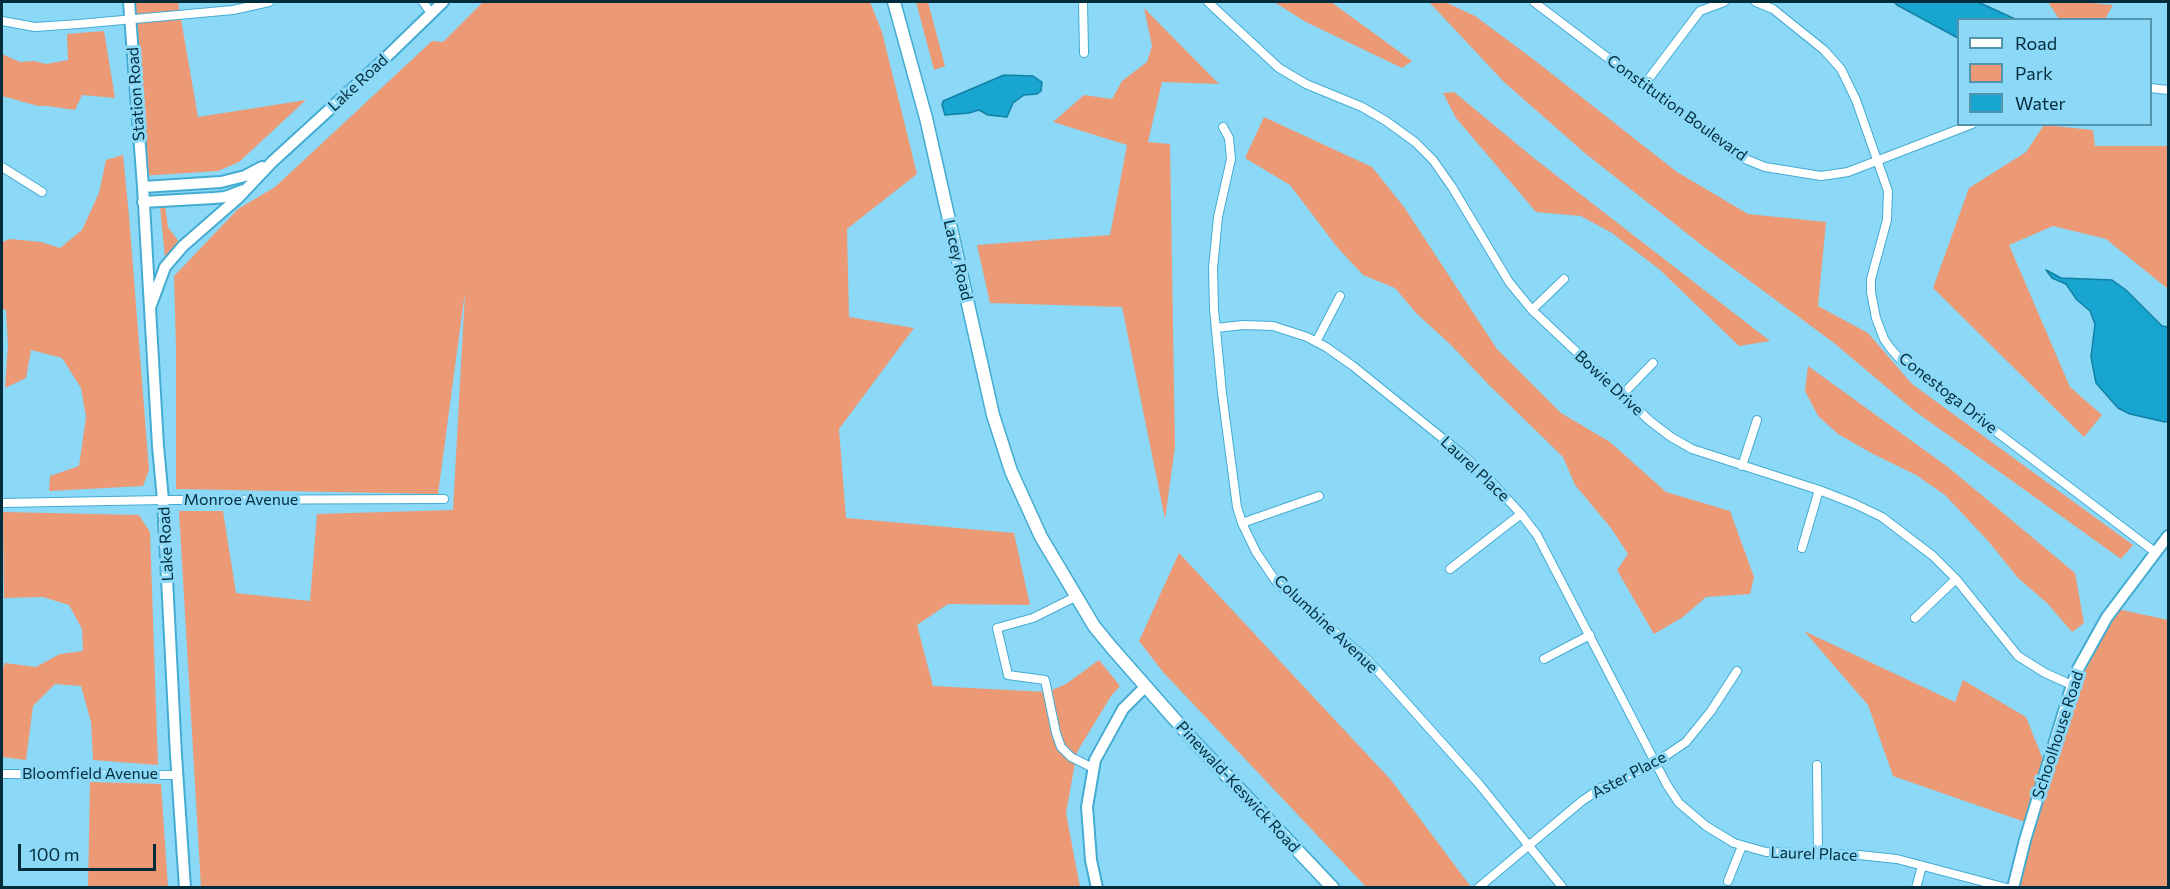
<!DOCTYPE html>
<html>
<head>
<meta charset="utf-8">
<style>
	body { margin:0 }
	#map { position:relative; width:2170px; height:889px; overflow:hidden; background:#8cd8f7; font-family:Commissioner,sans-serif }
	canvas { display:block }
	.frame { position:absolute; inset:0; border:3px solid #002c3b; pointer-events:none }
	.legend { position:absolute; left:1957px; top:18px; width:195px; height:108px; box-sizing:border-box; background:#8cd8f7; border:2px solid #5493ac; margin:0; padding:8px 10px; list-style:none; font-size:18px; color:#002c3b }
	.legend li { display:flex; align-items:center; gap:12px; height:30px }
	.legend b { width:30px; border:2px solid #5493ac }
	.scale { position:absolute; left:18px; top:844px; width:138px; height:27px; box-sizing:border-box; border:3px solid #002c3b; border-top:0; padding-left:8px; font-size:18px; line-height:21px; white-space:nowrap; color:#002c3b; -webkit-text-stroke:4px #8cd8f7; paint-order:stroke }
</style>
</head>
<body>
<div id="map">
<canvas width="2170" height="889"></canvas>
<div class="frame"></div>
<ul class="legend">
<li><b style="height:8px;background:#fff"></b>Road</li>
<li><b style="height:16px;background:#eb9a75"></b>Park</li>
<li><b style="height:16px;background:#18a6d1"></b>Water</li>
</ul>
<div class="scale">100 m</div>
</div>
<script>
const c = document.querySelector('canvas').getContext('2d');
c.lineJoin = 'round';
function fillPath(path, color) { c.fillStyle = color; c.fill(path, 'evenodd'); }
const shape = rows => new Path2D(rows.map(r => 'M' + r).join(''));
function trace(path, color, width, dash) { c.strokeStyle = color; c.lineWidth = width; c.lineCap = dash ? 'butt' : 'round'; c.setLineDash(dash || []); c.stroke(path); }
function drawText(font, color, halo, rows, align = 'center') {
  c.font = font + ' Commissioner,sans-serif'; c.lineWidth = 6; c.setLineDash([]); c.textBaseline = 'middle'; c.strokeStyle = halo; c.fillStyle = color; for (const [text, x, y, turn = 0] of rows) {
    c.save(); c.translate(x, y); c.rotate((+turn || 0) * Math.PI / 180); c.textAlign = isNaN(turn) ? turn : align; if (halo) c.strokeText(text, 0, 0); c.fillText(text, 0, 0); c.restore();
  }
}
const green = shape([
	[128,2,178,2,198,117,306,100,239,162,218,171,141,176],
	[483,2,870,2,882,32,917,174,847,229,849,317,914,328,839,429,846,518,1014,533,1030,605,948,604,917,625,933,686,1047,692,1066,684,1099,660,1120,686,1111,696,1077,752,1066,813,1080,887,201,887,179,511,223,511,236,593,310,601,317,514,453,510,465,292,438,494,176,489,176,348,174,276,238,209,275,187,432,41,443,42],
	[916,2,928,2,945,66,934,70],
	[1274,2,1331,2,1412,61,1402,68,1306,22],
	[1429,2,1445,2,1475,16,1533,59,1677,172,1748,214,1826,222,1818,306,1868,333,1912,384,2133,545,2121,559,1916,412,1834,343,1708,250,1586,154,1504,82],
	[2048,2,2081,2,2113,5,2105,19,2059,19],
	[1144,8,1219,84,1162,82,1148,142,1170,144,1175,447,1165,519,1122,307,990,303,977,245,1110,235,1127,145,1053,122,1084,95,1112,99,1122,81,1147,62,1152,46],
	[104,31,115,98,82,95,75,110,48,106,38,106,2,96,2,54,20,62,34,61,46,64,68,60,67,34],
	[1454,92,1535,159,1770,341,1739,346,1659,269,1612,233,1581,216,1536,212,1456,118,1443,93],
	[1264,117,1372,167,1404,207,1497,349,1561,413,1610,442,1666,492,1730,511,1754,577,1750,594,1706,597,1683,617,1654,634,1617,570,1628,554,1611,528,1575,485,1563,457,1490,386,1450,344,1416,313,1395,288,1363,275,1337,247,1290,185,1245,158],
	[2044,125,2093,130,2095,146,2168,146,2168,289,2106,239,2053,226,2009,245,2070,387,2102,415,2084,437,1933,288,1969,188,2026,152],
	[123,155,129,216,149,470,143,486,49,491,50,476,79,466,86,417,81,388,62,358,31,350,26,378,5,388,8,345,6,310,2,308,2,242,10,239,41,242,60,248,82,230,99,193,106,160],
	[160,206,165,206,168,227,179,242,165,257],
	[1808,366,1948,467,2075,573,2084,623,2072,632,2047,603,2018,578,1989,542,1945,495,1916,475,1873,454,1838,434,1818,416,1805,391],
	[3,512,139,515,150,532,158,765,93,760,91,722,81,686,55,684,33,706,26,760,2,757,2,670,5,663,36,667,60,654,83,651,82,629,69,605,43,597,4,598],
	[1179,553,1391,780,1471,887,1366,887,1163,672,1139,641],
	[2113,608,2168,620,2168,887,2014,887,2028,823,1893,776,1868,705,1804,631,1955,702,1963,680,2026,717,2044,762],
	[90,782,161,784,168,887,88,887]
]);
const water = shape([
	[1894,2,1978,2,2015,19,1958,20,1958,38,1897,5,1894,2],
	[1004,75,1033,76,1042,82,1041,91,1037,94,1024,95,1013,103,1007,117,988,115,979,110,969,113,945,115,942,105,943,101,1004,75],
	[2046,270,2061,278,2112,280,2126,290,2162,326,2168,327,2168,421,2165,422,2130,414,2118,408,2096,383,2091,357,2095,324,2090,311,2077,300,2066,284,2052,278,2046,270]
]);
const minor = shape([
	[423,2,431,13],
	[1083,2,1084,53],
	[1208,2,1279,68,1306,84,1362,107,1386,121,1415,142,1433,160,1452,187,1509,282,1532,310,1650,421,1671,437,1692,449,1819,490,1855,504,1882,517,1933,556,1956,579,2018,656,2045,673,2072,685],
	[1534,2,1719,142,1738,156,1765,167,1821,176,1848,172,1972,124],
	[1756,2,1773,9,1824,50,1841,69,1856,100,1888,191,1887,220,1871,279,1871,292,1876,318,1884,339,1891,349,1899,358,2155,552],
	[2,21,35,27,79,24,233,10,269,2],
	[1644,85,1700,11,1724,2],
	[2150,88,2168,90],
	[1223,127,1229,138,1231,159,1218,217,1213,268,1214,309,1222,393,1237,507,1242,523,1256,552,1277,583,1368,660,1479,784,1563,888],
	[2,167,42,192],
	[1532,310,1564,279],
	[1216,328,1243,325,1273,326,1307,337,1326,347,1353,366,1462,454,1488,478,1521,514,1537,535,1667,785,1679,803,1706,826,1734,843,1766,852,1859,855,1897,859,2007,888],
	[1316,342,1340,296],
	[1622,395,1653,363],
	[1742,466,1757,420],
	[2,503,163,500,444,499],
	[1242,523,1319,496],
	[1802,548,1819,490],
	[1450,569,1521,514],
	[1075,597,1033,618,997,628,1008,675,1045,680,1056,733,1061,747,1071,757,1093,768],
	[1915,618,1956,579],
	[1544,659,1590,635],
	[1817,765,1818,855],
	[2,774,178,775],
	[1728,881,1742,846],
	[1478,888,1582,801,1601,788,1655,763,1686,742,1711,711,1737,671],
	[1916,888,1922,866]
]);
const tertiary = shape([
	[129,2,143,187,158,446,163,500,176,755,185,888],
	[143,187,221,182,245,176,262,167],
	[143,202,214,198,225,197,244,190],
	[151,305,165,267,183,246,238,198,272,162,376,67,443,2],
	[2013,888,2025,840,2072,685,2078,669,2107,617,2168,536]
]);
const secondary = shape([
	[1097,888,1091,860,1087,807,1095,760,1123,709,1145,687]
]);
const primary = shape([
	[894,2,926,118,993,415,1011,471,1041,537,1094,626,1112,648,1191,738,1333,888]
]);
const streetNames = [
	["Lake Road",358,83,-43],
	["Station Road",136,94,-94],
	["Constitution Boulevard",1677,108,36],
	["Lacey Road",958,260,77],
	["Bowie Drive",1609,383,43],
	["Conestoga Drive",1948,393,38],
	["Laurel Place",1475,469,43],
	["Monroe Avenue",241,500],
	["Lake Road",166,544,-93],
	["Columbine Avenue",1326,624,43],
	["Schoolhouse Road",2058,735,-72],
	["Bloomfield Avenue",90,774],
	["Aster Place",1629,775,-28],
	["Pinewald-Keswick Road",1238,787,47],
	["Laurel Place",1814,854,2]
];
fillPath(green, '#eb9a75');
fillPath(water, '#18a6d1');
trace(water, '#1181a4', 1.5);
trace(minor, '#44acd1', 10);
trace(tertiary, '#44acd1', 14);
trace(secondary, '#44acd1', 14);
trace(primary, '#44acd1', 15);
trace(minor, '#fff', 8);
trace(tertiary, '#fff', 10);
trace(secondary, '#fff', 10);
trace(primary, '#fff', 12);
drawText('16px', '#002c3b', '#8cd8f7', streetNames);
</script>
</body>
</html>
